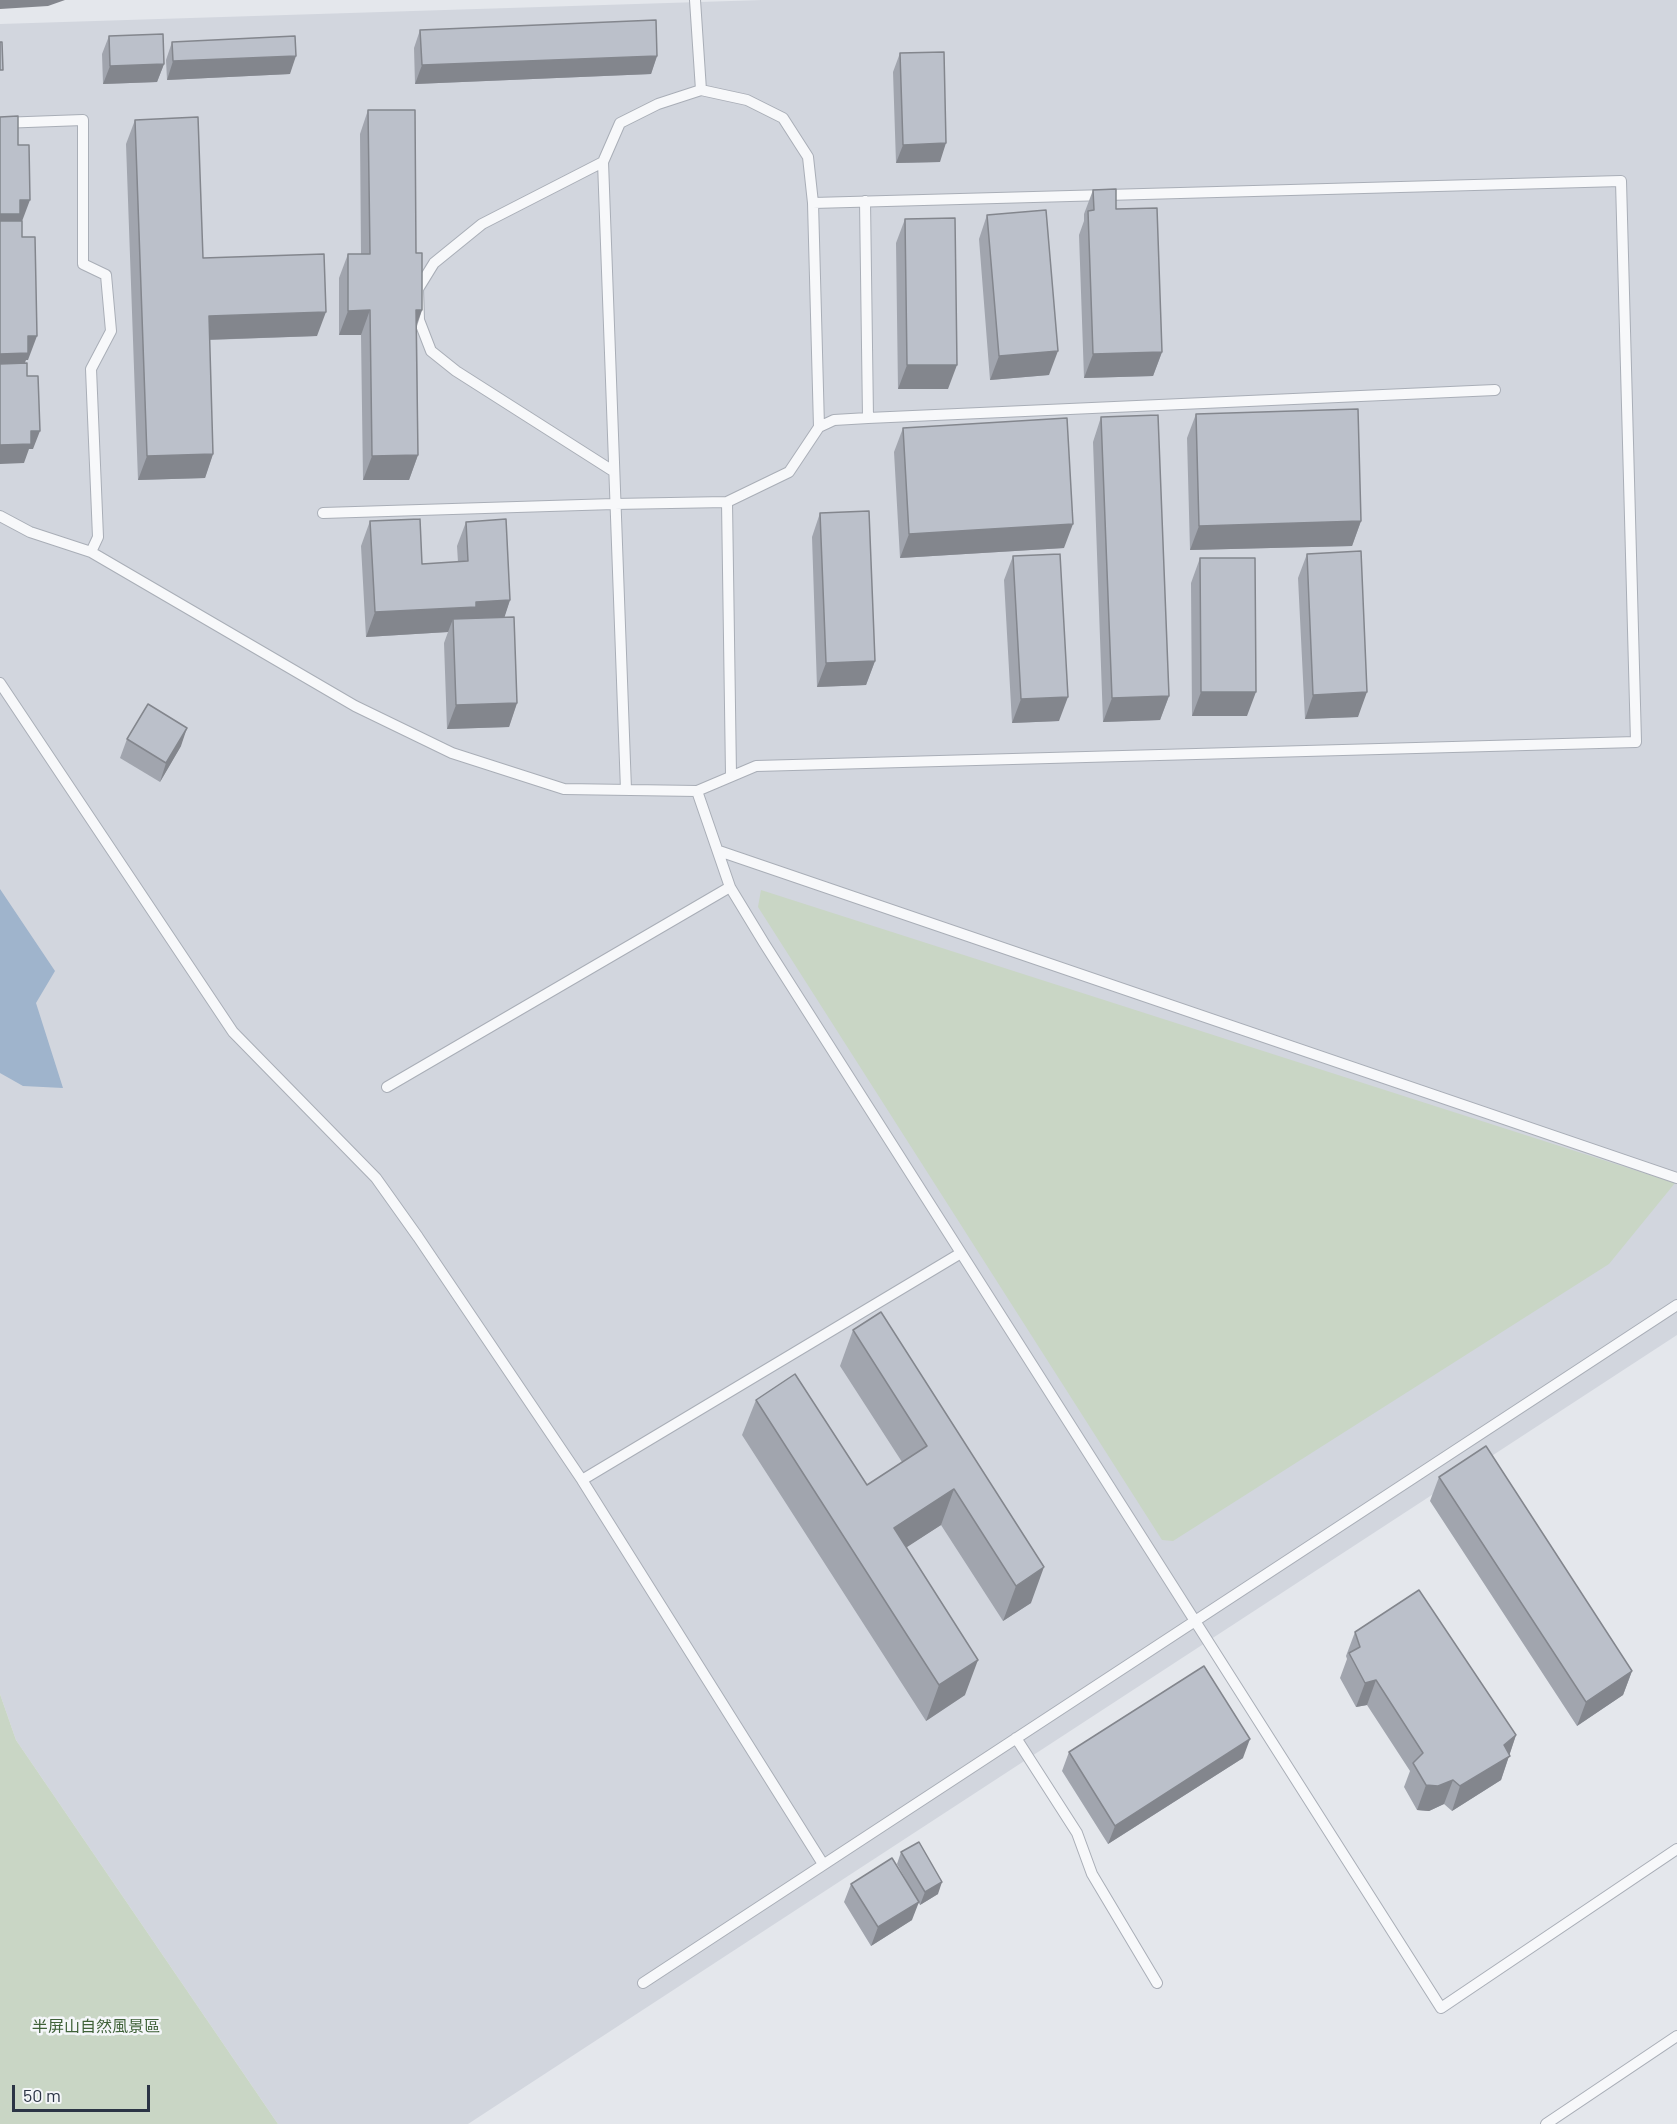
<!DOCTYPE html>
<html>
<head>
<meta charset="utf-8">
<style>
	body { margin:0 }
	#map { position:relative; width:1677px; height:2124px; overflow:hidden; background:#e4e7ec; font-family:Barlow,sans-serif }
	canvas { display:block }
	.scale { position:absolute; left:12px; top:2085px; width:138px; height:27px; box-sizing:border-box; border:3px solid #2b3445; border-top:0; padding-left:8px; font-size:18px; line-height:21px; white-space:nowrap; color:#2b3445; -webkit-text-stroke:4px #f4f6f9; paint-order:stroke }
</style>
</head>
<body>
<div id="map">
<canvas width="1677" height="2124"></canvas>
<div class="scale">50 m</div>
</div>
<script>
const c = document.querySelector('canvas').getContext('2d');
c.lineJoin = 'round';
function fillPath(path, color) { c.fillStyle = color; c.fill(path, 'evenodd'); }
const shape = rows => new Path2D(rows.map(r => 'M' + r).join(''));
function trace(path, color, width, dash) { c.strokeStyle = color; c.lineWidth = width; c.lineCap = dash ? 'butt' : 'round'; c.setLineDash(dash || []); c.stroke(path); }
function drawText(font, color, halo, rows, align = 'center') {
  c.font = font + ' Barlow,"Noto Sans TC",sans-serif'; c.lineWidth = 5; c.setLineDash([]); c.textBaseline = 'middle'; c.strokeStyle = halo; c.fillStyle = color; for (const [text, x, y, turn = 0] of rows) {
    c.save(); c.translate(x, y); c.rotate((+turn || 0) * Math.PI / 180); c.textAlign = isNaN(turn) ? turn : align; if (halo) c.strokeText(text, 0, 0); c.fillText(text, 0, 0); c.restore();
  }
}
const built = shape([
	[763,0,1677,0,1677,1335,468,2124,278,2124,16,1740,0,1694,0,24]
]);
const green = shape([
	[761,890,1675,1183,1609,1264,1173,1541,1162,1540,758,907],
	[0,1694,16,1740,278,2124,0,2124]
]);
const water = shape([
	[0,889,55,971,36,1003,63,1088,23,1086,0,1073]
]);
const service = shape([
	[695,0,701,90,747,100,783,118,808,157,813,203],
	[0,123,83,120,83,264,106,275,111,331,91,369,98,537,91,552],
	[603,162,482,224,434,263,418,289,419,320,431,351,456,371,613,471],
	[865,201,868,418,1495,390],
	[819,427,834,420,868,418],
	[323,513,614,504,727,502],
	[0,516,30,532,91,552,355,706,452,753,564,789,697,791,756,766,1636,742,1621,181,813,203,819,427,789,472,727,502,731,775],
	[0,683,233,1032,376,1178,418,1237,582,1480,823,1864],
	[626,790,603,162,620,123,658,104,701,90],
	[697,791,730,887,764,943,1441,2008,1677,1849],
	[719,851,1677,1178],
	[387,1087,730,887],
	[582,1480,961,1253],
	[1016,1738,1077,1833,1092,1874,1157,1983],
	[643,1983,1677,1305],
	[1546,2124,1677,2036]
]);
const wall = shape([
	[420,30,657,56,651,74,415,84,414,48],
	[109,36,164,64,157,82,103,84,102,54],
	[172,42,290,74,167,80,166,60],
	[900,53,940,162,896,163,893,72],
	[368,110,416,253,422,310,417,326,418,455,409,480,363,480,361,335,339,335,339,278,348,254,361,254,360,134],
	[135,120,203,258,317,336,209,340,213,454,205,478,138,480,126,144],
	[1093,190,1116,209,1162,352,1153,376,1084,378,1079,235,1084,221,1084,214],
	[987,215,1049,375,990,380,979,239],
	[905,219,948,389,898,389,896,243],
	[1196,414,1361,521,1352,546,1190,550,1187,438],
	[1101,417,1169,696,1160,720,1103,722,1093,442],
	[903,428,1064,548,900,558,894,452],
	[820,513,875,661,866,685,817,687,812,537],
	[370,521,422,564,458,562,457,546,466,522,510,600,504,617,517,703,509,727,447,729,444,643,448,632,366,637,361,546],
	[1307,554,1358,717,1305,719,1298,578],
	[1013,556,1059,721,1012,723,1004,580],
	[1200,558,1247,716,1192,716,1191,583],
	[127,739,181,746,160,782,120,758],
	[853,1330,1031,1603,1003,1621,941,1525,906,1547,965,1695,926,1721,742,1435,756,1400,867,1485,902,1462,840,1366],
	[1439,1477,1632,1671,1623,1695,1577,1726,1430,1501],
	[1355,1632,1516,1735,1501,1780,1452,1811,1444,1804,1429,1811,1417,1810,1404,1787,1410,1771,1367,1705,1356,1707,1340,1678,1347,1659,1346,1656],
	[1069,1752,1243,1758,1108,1844,1062,1771],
	[901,1852,938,1894,920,1905,897,1864],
	[851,1884,912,1920,871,1946,844,1902]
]);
const shadedWall = shape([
	[0,0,65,0,48,6,0,9],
	[296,56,290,74,167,80,173,61],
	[657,56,651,74,415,84,422,65],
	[164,64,157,82,103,84,110,66],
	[946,143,940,162,896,163,903,145],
	[20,200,30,200,21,224,0,238,0,214],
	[370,310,361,335,339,335,348,311],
	[416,310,422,310,413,334],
	[326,312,317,336,200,340,209,316],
	[28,336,37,336,28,360,26,360,19,378,0,378,0,354],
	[1058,351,1049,375,990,380,999,356],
	[1162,352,1153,376,1084,378,1093,354],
	[907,365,957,365,948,389,898,389],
	[31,431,40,431,33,449,29,449,24,463,0,464,0,445],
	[213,454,205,478,138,480,147,456],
	[418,455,409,480,363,480,372,456],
	[1361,521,1352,546,1190,550,1199,526],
	[1073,524,1064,548,900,558,909,534],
	[510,600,502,625,453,619,448,632,366,637,375,612,476,602],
	[875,661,866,685,817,687,826,663],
	[1201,692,1256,692,1247,716,1192,716],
	[1367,692,1358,717,1305,719,1313,695],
	[1169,696,1160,720,1103,722,1112,698],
	[1068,697,1059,721,1012,723,1021,699],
	[517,703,509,727,447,729,456,705],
	[187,728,181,746,160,782,166,763],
	[954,1489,941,1525,881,1564,894,1528],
	[1044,1567,1031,1603,1003,1621,1016,1586],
	[978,1660,965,1695,926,1721,939,1685],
	[1632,1671,1623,1695,1577,1726,1586,1702],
	[1376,1680,1367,1705,1356,1707,1365,1683],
	[1516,1735,1501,1780,1452,1811,1460,1786,1504,1745],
	[1250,1739,1243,1758,1108,1844,1115,1826],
	[1453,1780,1444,1804,1429,1811,1417,1810,1426,1785],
	[942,1882,938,1894,920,1905,925,1892],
	[919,1902,912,1920,871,1946,878,1927]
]);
const building = shape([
	[656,20,657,56,422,65,420,30,656,20],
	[163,34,164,64,110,66,109,36,163,34],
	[295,36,296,56,173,61,172,42,295,36],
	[0,42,2,42,3,70,0,70,0,42],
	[944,52,946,143,903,145,900,53,944,52],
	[368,110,415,110,416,253,422,253,422,310,416,310,418,455,372,456,370,310,348,311,348,254,370,254,368,110],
	[18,116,18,145,29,145,30,200,20,200,20,214,0,214,0,117,18,116],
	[198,117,203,258,324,254,326,312,209,316,213,454,147,456,135,120,198,117],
	[1116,189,1116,209,1157,208,1162,352,1093,354,1088,211,1094,210,1093,190,1116,189],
	[1046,210,1058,351,999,356,987,215,1046,210],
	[955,218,957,365,907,365,905,219,955,218],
	[0,221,22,221,22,237,35,237,37,336,28,336,28,353,0,354,0,221],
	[27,363,27,376,38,376,40,431,31,431,31,444,0,445,0,364,27,363],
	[1358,409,1361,521,1199,526,1196,414,1358,409],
	[1158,415,1169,696,1112,698,1101,417,1158,415],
	[1067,418,1073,524,909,534,903,428,1067,418],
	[869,511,875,661,826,663,820,513,869,511],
	[420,519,422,564,468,561,466,522,506,519,510,600,476,602,476,607,375,612,370,521,420,519],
	[1361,551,1367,692,1313,695,1307,554,1361,551],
	[1060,554,1068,697,1021,699,1013,556,1060,554],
	[1200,558,1255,558,1256,692,1201,692,1200,558],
	[514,617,517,703,456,705,453,619,514,617],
	[148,704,187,728,166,763,127,739,148,704],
	[881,1312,1044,1567,1016,1586,954,1489,894,1528,978,1660,939,1685,756,1400,795,1374,867,1485,927,1446,853,1330,881,1312],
	[1486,1446,1632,1671,1586,1702,1439,1477,1486,1446],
	[1419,1590,1516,1735,1504,1745,1510,1756,1460,1786,1453,1780,1438,1786,1426,1785,1413,1763,1423,1753,1376,1680,1365,1683,1349,1653,1360,1647,1355,1632,1419,1590],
	[1204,1666,1250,1739,1115,1826,1069,1752,1204,1666],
	[919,1842,942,1882,925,1892,901,1852,919,1842],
	[892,1858,919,1902,878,1927,851,1884,892,1858]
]);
const parkNames = [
	["半屏山自然風景區",96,2027]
];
fillPath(built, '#d2d6de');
fillPath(green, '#c9d6c5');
fillPath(water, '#9fb4cc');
trace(service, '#a9aeb7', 12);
trace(service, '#f7f8fa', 10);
fillPath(wall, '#a1a5ae');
fillPath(shadedWall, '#83868d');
fillPath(building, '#bbc0ca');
trace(building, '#83868d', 1.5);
drawText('16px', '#3f6138', '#f4f6f9', parkNames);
</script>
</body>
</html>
